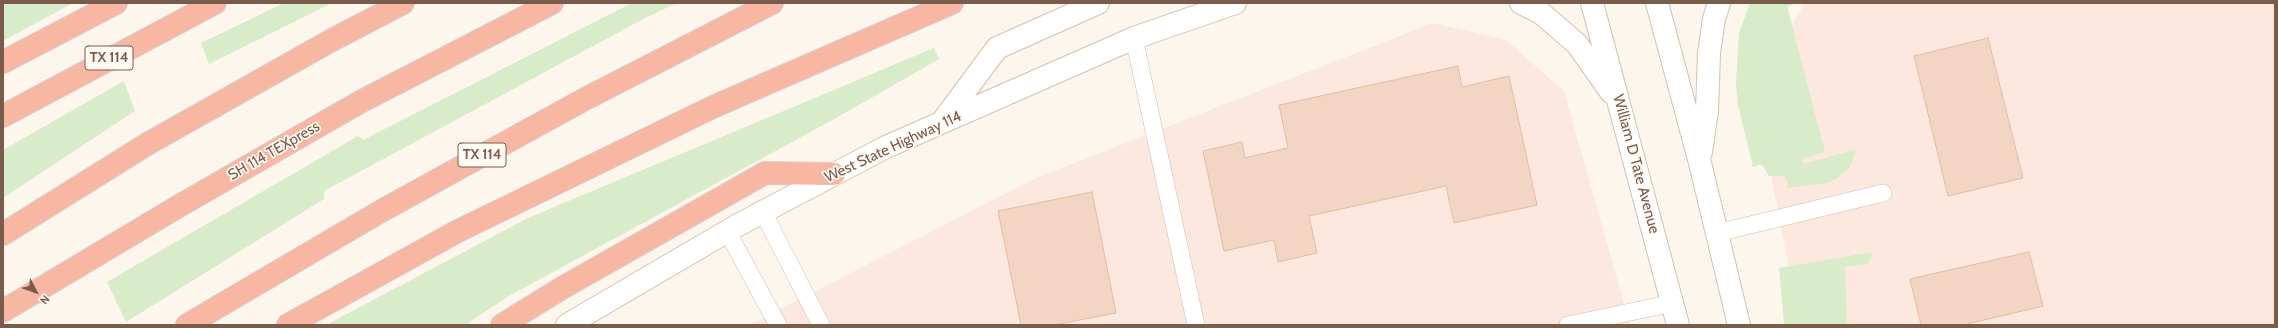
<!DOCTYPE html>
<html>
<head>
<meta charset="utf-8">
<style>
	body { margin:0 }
	#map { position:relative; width:2278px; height:328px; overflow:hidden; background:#fdf6ec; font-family:Cabin,sans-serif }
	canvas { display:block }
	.frame { position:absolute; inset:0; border:4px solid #7a5c4d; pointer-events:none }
	.north { position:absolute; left:16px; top:272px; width:40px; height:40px; -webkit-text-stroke:3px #fffaf3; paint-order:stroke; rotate:131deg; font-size:11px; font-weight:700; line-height:16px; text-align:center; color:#7a5c4d }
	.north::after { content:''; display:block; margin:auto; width:14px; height:18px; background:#7a5c4d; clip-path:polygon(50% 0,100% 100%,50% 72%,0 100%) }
</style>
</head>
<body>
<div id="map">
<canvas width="2278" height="328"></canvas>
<div class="frame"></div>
<div class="north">N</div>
</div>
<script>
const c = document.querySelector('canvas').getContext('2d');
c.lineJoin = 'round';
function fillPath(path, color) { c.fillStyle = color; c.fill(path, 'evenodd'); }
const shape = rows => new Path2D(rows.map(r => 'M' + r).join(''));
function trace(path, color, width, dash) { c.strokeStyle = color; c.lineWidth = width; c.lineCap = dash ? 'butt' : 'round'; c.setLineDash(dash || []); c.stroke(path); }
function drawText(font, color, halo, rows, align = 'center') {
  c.font = font + ' Cabin,sans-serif'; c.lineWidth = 3.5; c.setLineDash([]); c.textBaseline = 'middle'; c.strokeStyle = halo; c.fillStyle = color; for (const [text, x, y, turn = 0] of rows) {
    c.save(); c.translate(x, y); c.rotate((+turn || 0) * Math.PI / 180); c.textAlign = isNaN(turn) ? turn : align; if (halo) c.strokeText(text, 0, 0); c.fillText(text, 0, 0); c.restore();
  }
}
const commercial = shape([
	[1805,3,2275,3,2275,325,1800,325,1754,88],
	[1433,23,1506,40,1564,91,1630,325,749,325,1036,178]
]);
const green = shape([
	[3,3,73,3,3,41],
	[284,3,332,3,209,64,201,43],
	[632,3,677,3,647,17,324,191,324,199,126,322,107,282,358,136,363,140],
	[1750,3,1799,3,1787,6,1825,152,1802,159,1804,164,1856,149,1850,167,1836,179,1827,183,1787,188,1788,181,1784,176,1769,176,1762,164,1753,167,1738,105,1736,84,1739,33],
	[934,48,939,59,836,118,509,296,465,325,326,325,528,218],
	[124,81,135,111,3,198,3,150],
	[1872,252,1872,256,1868,264,1845,267,1847,325,1784,325,1779,268]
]);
const building = shape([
	[1988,38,2023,178,1948,196,1914,56,1988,38],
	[1458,66,1462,87,1509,76,1537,205,1454,223,1446,186,1309,216,1317,253,1278,262,1274,240,1224,251,1203,151,1242,142,1245,158,1288,148,1279,105,1458,66],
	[1092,192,1116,313,1054,325,1021,325,998,211,1092,192],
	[2029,252,2043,306,1963,325,1921,325,1910,279,2029,252]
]);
const lane = shape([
	[1134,38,1196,325],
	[763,212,821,325],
	[727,231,778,325],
	[1717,233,1883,193],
	[1568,325,1673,303]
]);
const secondary = shape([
	[1521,3,1541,13,1577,44,1611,92],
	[1592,3,1678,325],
	[1657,3,1700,163,1739,325],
	[942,122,997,48,1098,3],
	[1701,152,1707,111,1709,53,1714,19,1719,3],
	[567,325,738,225,886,147,1134,38,1235,3]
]);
const highway = shape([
	[3,62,116,3],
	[3,116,215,3],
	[3,234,149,143,332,40,403,3],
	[3,311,179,206,360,102,552,3],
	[187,325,383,210,585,99,772,3],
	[288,325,458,231,715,106,952,3],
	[502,325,562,288,765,173,834,174]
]);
const shields = [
	[109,58,48],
	[482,155,48]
];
const shieldNames = [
	["TX 114",109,58],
	["TX 114",482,155]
];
const streetNames = [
	["West State Highway 114",893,147,-25],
	["SH 114 TEXpress",274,151,-30],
	["William D Tate Avenue",1636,164,75]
];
fillPath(commercial, '#fde8e0');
fillPath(green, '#d8ecc9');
fillPath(building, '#f3d5c3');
trace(building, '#e6bba3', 1);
trace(lane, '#d1beb0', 18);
trace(secondary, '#d6c0b0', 24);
trace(highway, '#dad1cd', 24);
trace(lane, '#fff', 17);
trace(secondary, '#fff', 22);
trace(highway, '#f7b7a3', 22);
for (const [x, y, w] of shields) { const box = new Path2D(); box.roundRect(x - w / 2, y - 12, w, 24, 3); c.fillStyle = '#fffaf3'; c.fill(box); trace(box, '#7a5c4d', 1); }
drawText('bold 14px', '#7a5c4d', null, shieldNames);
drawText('15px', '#7a5c4d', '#fffaf3', streetNames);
</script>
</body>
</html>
